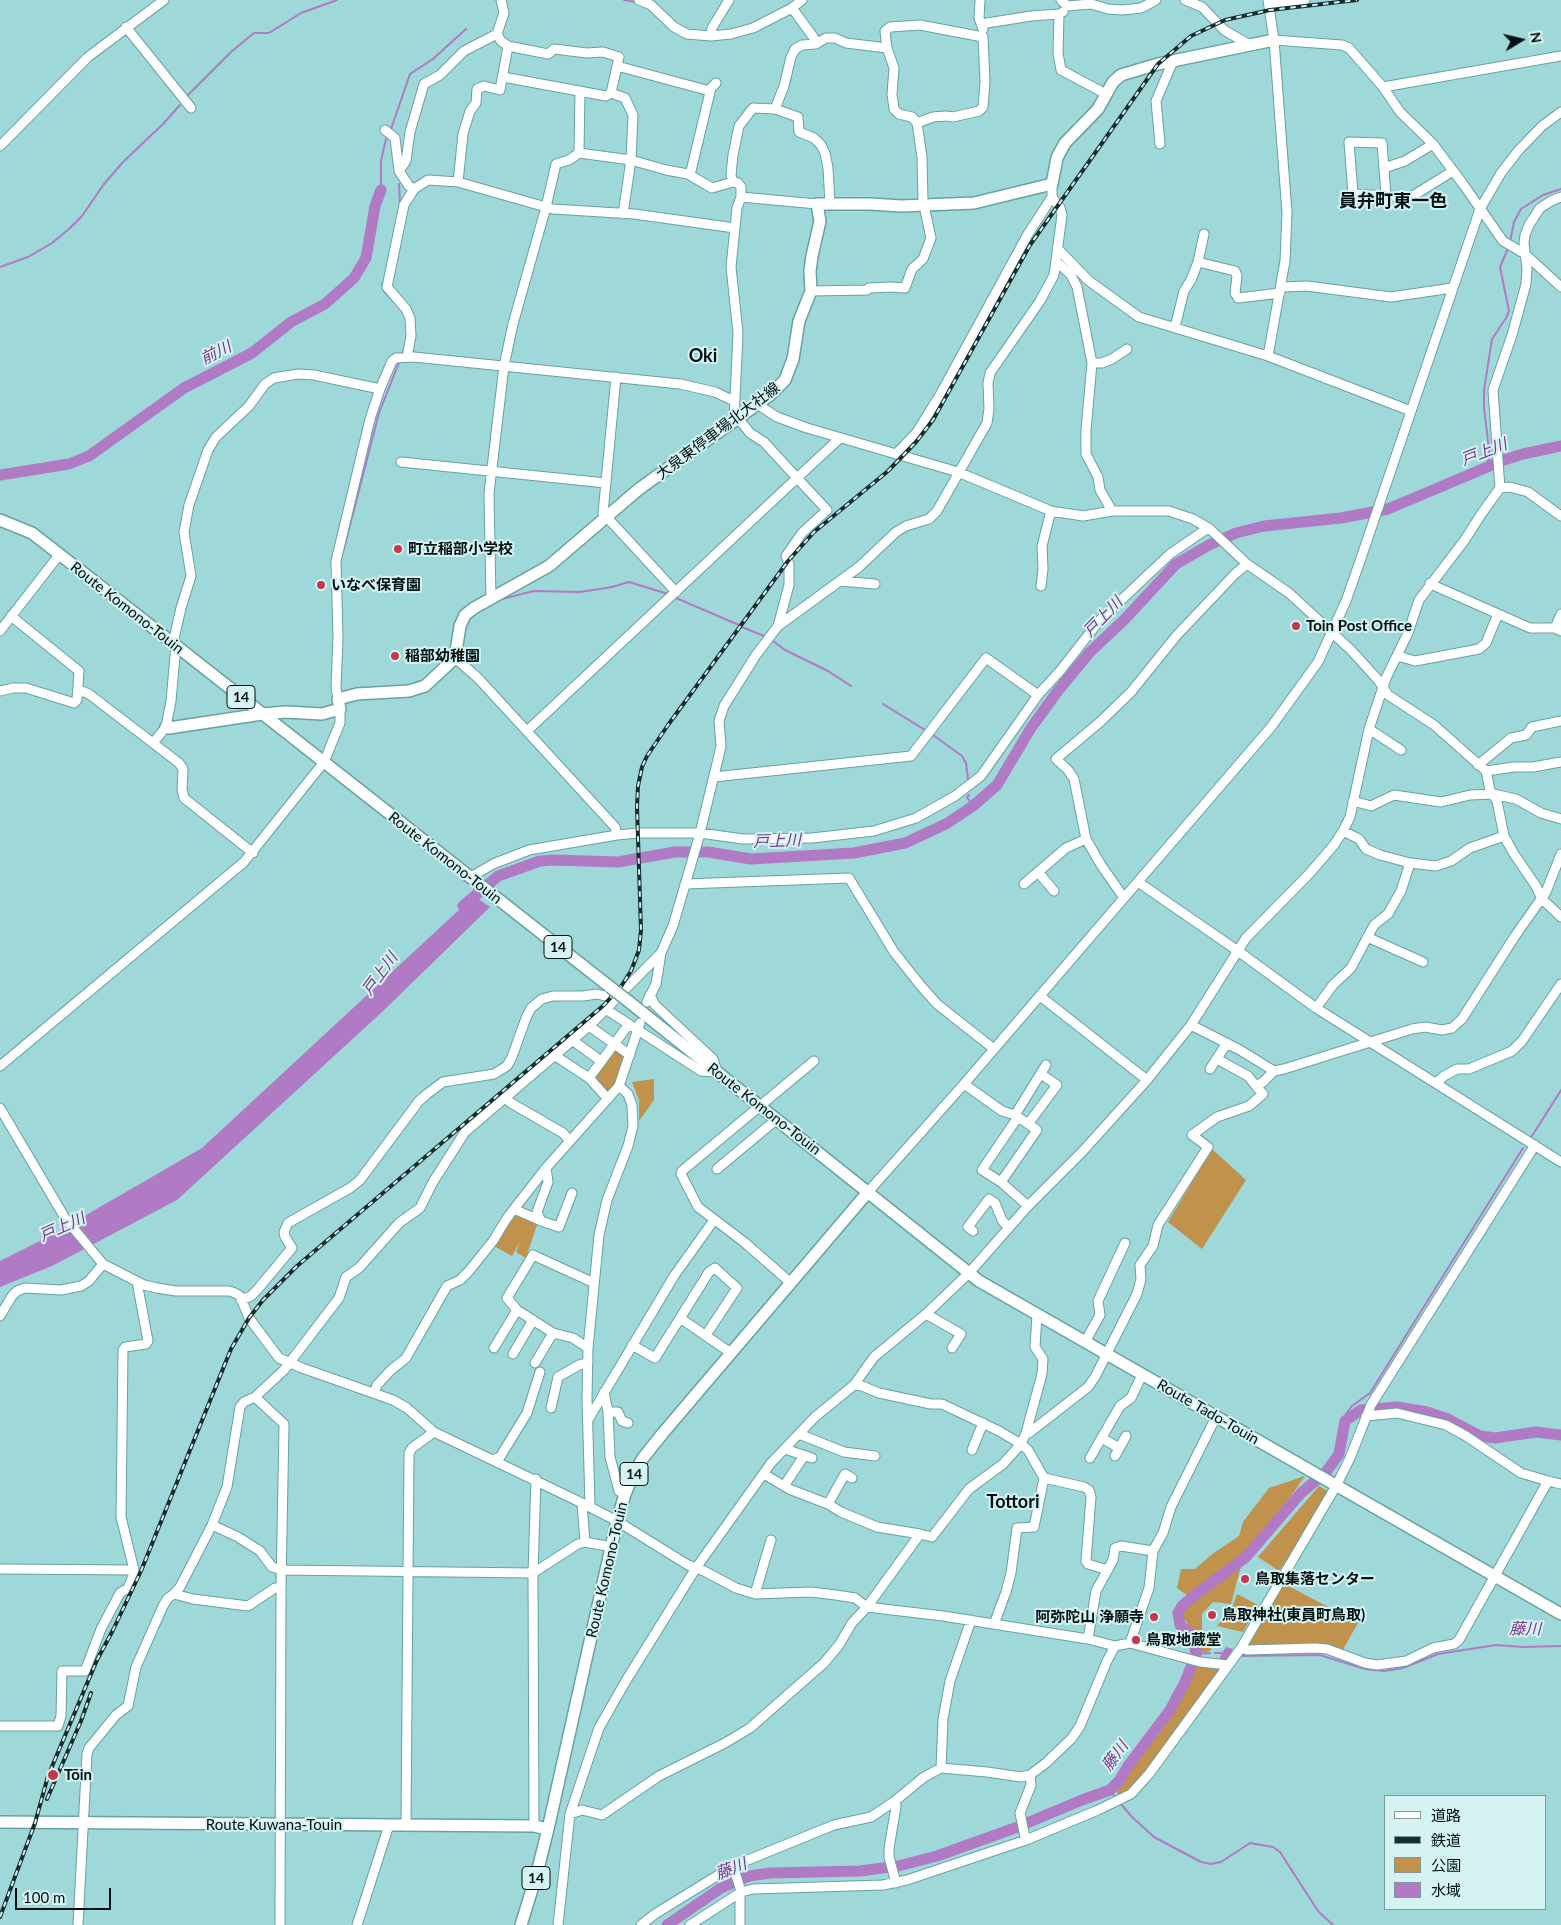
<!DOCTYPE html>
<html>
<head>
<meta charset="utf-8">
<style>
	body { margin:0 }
	#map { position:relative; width:1561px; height:1925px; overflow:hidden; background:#9ed8d8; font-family:Lato,"Noto Sans JP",sans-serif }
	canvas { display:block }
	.legend { position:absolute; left:1384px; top:1795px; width:162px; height:115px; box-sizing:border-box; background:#d6f3f3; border:1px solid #809898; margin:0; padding:6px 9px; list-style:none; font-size:15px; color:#000f0f }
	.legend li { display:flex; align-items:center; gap:10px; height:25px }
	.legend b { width:25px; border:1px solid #809898 }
	.north { position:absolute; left:1496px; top:15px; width:50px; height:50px; -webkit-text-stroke:4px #d6f3f3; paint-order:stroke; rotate:81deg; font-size:14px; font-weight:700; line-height:20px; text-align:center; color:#000f0f }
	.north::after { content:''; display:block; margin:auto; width:18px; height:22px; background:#000f0f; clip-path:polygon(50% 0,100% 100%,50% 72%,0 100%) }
	.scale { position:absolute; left:15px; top:1888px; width:96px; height:22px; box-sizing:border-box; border:2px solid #000f0f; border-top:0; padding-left:6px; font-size:15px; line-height:18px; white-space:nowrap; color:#000f0f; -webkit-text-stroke:4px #d6f3f3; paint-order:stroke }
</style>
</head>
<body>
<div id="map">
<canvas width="1561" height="1925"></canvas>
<ul class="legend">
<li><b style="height:6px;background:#fff"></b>道路</li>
<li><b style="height:6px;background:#172c2c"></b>鉄道</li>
<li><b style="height:14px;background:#c0924c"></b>公園</li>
<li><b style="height:14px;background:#b07ac5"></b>水域</li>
</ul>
<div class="north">N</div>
<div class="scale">100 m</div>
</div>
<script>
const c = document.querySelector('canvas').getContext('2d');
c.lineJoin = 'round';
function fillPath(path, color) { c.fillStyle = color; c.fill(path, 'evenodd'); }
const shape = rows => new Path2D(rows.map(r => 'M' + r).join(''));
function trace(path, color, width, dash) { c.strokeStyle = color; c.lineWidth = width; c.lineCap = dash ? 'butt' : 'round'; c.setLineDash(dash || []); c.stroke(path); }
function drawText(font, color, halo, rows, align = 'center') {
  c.font = font + ' Lato,"Noto Sans JP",sans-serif'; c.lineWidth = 4; c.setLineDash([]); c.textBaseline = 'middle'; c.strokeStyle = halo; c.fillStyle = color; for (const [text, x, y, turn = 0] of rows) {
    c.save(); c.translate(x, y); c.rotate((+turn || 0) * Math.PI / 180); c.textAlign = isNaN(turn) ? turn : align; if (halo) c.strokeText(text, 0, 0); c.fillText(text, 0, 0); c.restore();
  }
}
const green = shape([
	[615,1050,626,1057,618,1081,608,1093,594,1078],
	[654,1079,654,1100,639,1121,639,1100,632,1082],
	[1212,1149,1246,1180,1202,1249,1168,1222],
	[517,1213,538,1222,526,1258,516,1252,520,1241,512,1256,494,1246],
	[1305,1476,1251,1553,1191,1598,1177,1588,1181,1569,1195,1569,1211,1555,1239,1536,1243,1522,1269,1488],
	[1319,1486,1331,1493,1279,1571,1258,1557],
	[1241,1566,1231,1604,1213,1602,1202,1614,1202,1638,1213,1642,1210,1651,1198,1653,1193,1632,1179,1611],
	[1283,1583,1358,1623,1342,1651,1331,1646,1305,1643,1246,1645],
	[1237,1594,1258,1605,1243,1632,1217,1626,1232,1608],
	[1196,1666,1220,1669,1155,1760,1129,1790,1118,1794,1115,1789,1121,1785,1131,1767,1158,1735,1178,1705]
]);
const water = shape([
	[474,896,490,907,382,1012,177,1200,52,1266,0,1287,0,1261,48,1237,202,1148],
	[1226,1647,1233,1649,1226,1662,1216,1663]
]);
const stream = shape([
	[624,0,636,2],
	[188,95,231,52,254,33,269,33,301,13,337,0],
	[391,129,410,74,433,59,466,29],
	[399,184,400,205],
	[381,190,381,161,386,139],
	[1510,242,1514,222,1521,209,1543,195,1561,189],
	[0,267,28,257,52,243,69,229,82,216,104,184,123,162,163,124,180,105],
	[385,278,382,285,384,291,395,303],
	[401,356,405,346],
	[1485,467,1489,459,1489,449,1484,408,1484,390,1492,339,1506,318,1509,311,1500,267,1509,246],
	[343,552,379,413,400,360],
	[676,598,739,625],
	[502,599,534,591,580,592,612,587,629,582,668,594],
	[742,627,764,636],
	[773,641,785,650,828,671,851,686],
	[883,704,925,730],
	[933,735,962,756,966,763,968,779],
	[969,795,967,797,973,806],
	[1532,1136,1561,1090],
	[1345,1421,1346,1414,1352,1406,1370,1393,1523,1148],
	[1215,1653,1225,1653],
	[1196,1654,1210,1653],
	[1240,1656,1320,1655,1365,1669,1384,1671,1403,1668,1438,1654,1496,1645,1523,1647,1561,1646],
	[1110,1790,1115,1797],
	[1120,1803,1132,1817,1154,1837,1201,1862,1211,1864,1221,1862,1250,1843,1273,1847,1280,1852,1318,1911,1333,1925]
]);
const river = shape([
	[0,475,69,464,89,456,184,388,252,353,291,322,325,304,354,278,366,258,375,206,381,190],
	[463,906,498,876,540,861,554,860,618,862,675,852,708,852,751,859,854,853,905,843,946,824,973,806,997,785,1031,728,1057,692,1090,652,1124,620,1176,564,1209,545,1236,533,1264,526,1341,518,1388,509,1504,460,1523,454,1561,446],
	[667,1925,721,1888,749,1876,770,1873,860,1871,898,1866,937,1856,1015,1828,1082,1800,1110,1790,1119,1781,1128,1766,1170,1710,1185,1682,1196,1654,1193,1636,1180,1625,1178,1613,1182,1606,1191,1598,1246,1557,1301,1493,1326,1472,1339,1454,1345,1421,1361,1410,1397,1407,1427,1412,1448,1419,1480,1436,1495,1438,1536,1432,1561,1435]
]);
const minor = shape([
	[639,0,651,5,674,27,687,34,711,36,731,34,753,28,792,8,802,0],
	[980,0,979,18,983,29],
	[1061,0,1067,6,1091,4,1108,9,1122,10,1141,8,1156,0],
	[1185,0,1202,7,1224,30,1248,44],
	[1268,0,1274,40,1287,213,1285,261,1268,356],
	[1269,5,1305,0],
	[792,8,814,38,816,44],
	[1059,14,1058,53,1061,70,1106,94],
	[981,24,1031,16,1059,14,1063,12],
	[126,27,191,108],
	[497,34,501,41,508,46,548,54,554,49,587,53,603,52,619,57,617,66],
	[711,36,712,28,729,0],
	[1274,40,1342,45,1349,48,1383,87,1400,112,1433,144,1463,184,1503,241,1525,254,1561,287],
	[508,46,500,90,484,86,477,89,476,103,470,111,463,134,458,182,553,209,634,214,735,228],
	[503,77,606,96,611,93,625,98,633,115,631,160,623,214],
	[1383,87,1561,56],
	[611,93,617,66,710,91],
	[775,109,798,117,799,132,814,138,821,145,825,153,828,168,830,204],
	[385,130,395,138,399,171,409,186,414,189,428,180,458,182],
	[1160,144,1156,101,1173,61],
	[0,146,88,57,164,0],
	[579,153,631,160,666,170,688,174,712,188,733,182],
	[1384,168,1405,161,1433,144],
	[399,171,406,161,410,132,424,84,440,75,464,51,497,34,504,13,501,0],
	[690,175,711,88,716,83],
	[1386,196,1382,143,1349,142,1353,194,1386,196,1411,197,1453,171],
	[741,197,817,204],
	[1057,248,1089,281,1139,317,1268,356,1411,411],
	[1057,262,1071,275,1077,287,1092,363,1086,430,1086,454,1098,477,1100,490,1112,511],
	[1198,262,1204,234],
	[1282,287,1307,286,1391,297,1452,288],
	[811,291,867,290,869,288,891,287,905,288,912,269,923,259,931,238,923,201,922,157,917,123,912,117,899,114,894,109,892,94,894,68,887,48],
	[1175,327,1184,291,1191,280,1198,262,1235,271,1237,276,1235,293,1238,298,1280,293],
	[407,357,411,336,410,318,406,309,387,287,404,205,414,189],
	[1092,363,1102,363,1112,359,1127,349],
	[616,377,603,513,676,592],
	[757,404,777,417,807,428,958,472,1051,511,1083,516,1112,511,1169,511,1193,519,1210,529,1247,564,1289,593,1351,650,1379,681,1388,695,1434,725,1486,771,1490,790,1497,801,1504,836,1514,854,1536,886,1542,899,1561,917],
	[738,418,750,433,764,442,797,478,840,438],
	[734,420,738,333,731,267,737,208,741,197,741,187,738,183,733,182,731,175,733,155,739,126,753,108,775,109,784,86,791,57,795,49,802,45,816,44,826,38,835,38,846,43,887,48,885,31,890,27,920,25,983,37,985,82,983,107,979,111,953,117,946,116,933,117,917,123],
	[896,454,917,432,940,395,1028,234,1052,197,1052,184],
	[401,462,606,483],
	[1500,488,1510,487,1528,492,1561,516],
	[840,581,875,584],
	[1430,583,1435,586,1530,628,1555,628,1561,631],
	[1041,586,1043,569,1042,546,1051,511],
	[491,599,489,493,504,366,513,324,546,207,556,164,569,160,579,153,580,91],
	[1555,628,1561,614],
	[0,631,59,555],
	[173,643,181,608,191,576,184,532,189,505,208,450,216,437,249,406,265,384,274,378,298,374,314,375,380,389],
	[1398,656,1415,661,1479,649,1486,643,1498,614],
	[455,658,477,677,615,827,617,835],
	[79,690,89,694,179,763,183,769,182,789,184,798,253,853],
	[0,691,13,688,26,688,71,702,74,703,77,700,79,671,11,616],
	[338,699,336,688,338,638,336,561,370,419,380,389,392,361,396,358,414,357,680,384,715,392,734,401],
	[1369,729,1401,750],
	[527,731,797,478,827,510,802,533,786,556,789,564,789,585,778,626],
	[153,743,166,727,171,701,176,645],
	[1478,765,1511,738,1526,735,1532,727,1561,721],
	[1486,771,1514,767,1533,767,1561,762],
	[714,777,911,756,986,658,1038,695],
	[1353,801,1371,806,1394,795,1441,802,1470,795,1493,794,1516,799,1541,813,1561,819],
	[1343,831,1359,839,1366,849,1380,855,1410,863,1436,866,1451,861,1470,848,1504,836],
	[1038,872,1054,891],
	[471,877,493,864,529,850,617,835,638,833,700,833,743,839,812,838,874,831,916,818,955,796,981,776,1038,695,1060,671,1100,620,1170,554,1208,528],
	[1138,882,1238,951,1316,1008,1561,1162],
	[685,884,849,878,894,952,921,986,937,1004,994,1049],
	[1024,884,1066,848,1086,839],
	[1124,898,1101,865,1086,839,1074,779,1068,770,1056,759,1100,722,1131,692,1177,635,1235,574,1247,564],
	[1367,937,1423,962],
	[1040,996,1147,1080],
	[647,1002,656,984,661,953,673,926,699,837,719,755,721,746,719,721,724,706,756,655,778,626,859,567,896,532,906,526,929,519,937,511,987,423,989,409,988,383,990,373,1040,301,1054,275,1062,215,1060,208,1052,197],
	[1316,1008,1333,985,1351,968,1374,925,1388,914,1401,891,1410,863],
	[607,1010,701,1071,717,1072,713,1059,655,1005,650,995],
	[1191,1025,1240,1050,1274,1071],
	[589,1026,630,1055],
	[572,1040,601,1061],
	[554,1055,589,1078,608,1099],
	[1217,1059,1248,1076,1256,1086],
	[0,1066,244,862,324,762,340,723,340,709],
	[1210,1069,1227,1043],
	[589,1078,629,1024],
	[1436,1083,1444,1076,1457,1069,1469,1069,1512,1051,1522,1041,1561,984],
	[964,1084,1002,1111,1015,1115,1037,1130,1001,1182,1028,1206],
	[504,1097,511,1103,563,1133,570,1141],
	[0,1108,65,1218,103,1264,144,1285,157,1288,176,1291,229,1291,235,1293,240,1296,249,1318,279,1358,302,1368,393,1400,407,1408,434,1432,582,1503,617,1521,688,1565,704,1571,736,1588,755,1594,811,1592,836,1595,855,1598,867,1607,943,1616,1088,1639,1115,1646,1130,1643,1200,1662,1228,1665],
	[1015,1115,1046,1065],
	[1028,1124,1057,1085,1041,1074],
	[546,1168,548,1182,537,1212,541,1221,559,1227,572,1193],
	[717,1169,777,1119],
	[1001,1182,982,1170,1018,1117],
	[868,1192,964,1084,1271,727,1318,662,1346,601,1359,564,1480,209,1501,173,1518,151,1542,126,1561,112],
	[514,1209,541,1221],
	[973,1231,968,1227,989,1199,995,1203,1002,1220,1009,1228],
	[791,1283,744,1242,698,1207,681,1174,682,1171,814,1061],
	[241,1300,251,1296,257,1290,292,1248,285,1237,284,1232,288,1223,350,1188,360,1180,419,1101,427,1094,443,1082,494,1074,507,1066,512,1057,526,1018,531,1008,542,999,553,996,583,996,597,994,605,996],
	[926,1314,961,1334,952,1348],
	[0,1316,12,1296,17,1291,25,1288,61,1290,81,1286,89,1281,103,1264],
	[680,1318,731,1353],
	[1085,1342,1100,1315,1098,1301,1125,1243],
	[632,1345,655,1358,709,1272,715,1268,737,1288,706,1335],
	[494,1348,517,1310],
	[588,1348,573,1338,553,1333,517,1310,507,1298,533,1255,594,1283],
	[513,1354,533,1320],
	[535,1363,553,1333],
	[854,1385,862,1386,879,1393,931,1404,942,1404,999,1431,1021,1444,1028,1450,1044,1478,1084,1487,1089,1490,1091,1497,1086,1561,1088,1564,1108,1570],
	[604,1392,608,1412,610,1457,619,1491,625,1494],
	[374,1393,377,1385,391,1370,406,1358,447,1286,460,1280,469,1271,493,1241,507,1218,546,1168,619,1086,640,1023],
	[255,1397,284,1424,281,1588,280,1925],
	[551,1408,558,1377,579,1365,588,1363],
	[608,1412,618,1412,622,1421,628,1423],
	[1366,1416,1397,1413,1446,1425,1466,1436,1521,1473,1548,1481],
	[588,1420,674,1276,714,1220],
	[1026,1433,1029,1433,1088,1387,1095,1377,1137,1294,1141,1279,1140,1265,1153,1246,1158,1225,1208,1147,1192,1135,1217,1117,1249,1106,1263,1094,1256,1086,1263,1082,1274,1071,1284,1069,1412,1029,1425,1027,1442,1030,1452,1028,1462,1019,1515,936,1546,892,1561,854],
	[799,1434,844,1452,875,1456],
	[1102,1438,1119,1448],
	[785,1449,812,1458],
	[972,1450,983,1423],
	[1115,1456,1126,1436],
	[1090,1458,1120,1406,1131,1398,1142,1375],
	[493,1460,500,1457,527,1413,540,1372],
	[764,1474,789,1489,828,1504,841,1512,877,1527,920,1534],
	[784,1486,804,1456],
	[582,1503,585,1542,612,1547],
	[828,1504,845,1474,852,1478],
	[590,1506,587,1398,588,1348,599,1235,607,1200,628,1146,633,1126,632,1105,628,1094,619,1086],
	[212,1525,238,1537,260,1551,272,1567,282,1570,533,1573,578,1544,585,1542],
	[0,1569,134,1570],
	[174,1594,193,1599,248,1606,275,1588,281,1588],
	[755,1594,771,1540],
	[994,1624,1006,1592,1011,1573,1017,1528,1034,1527,1044,1478],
	[1088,1639,1096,1591,1113,1560,1115,1548,1121,1546,1153,1551],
	[1130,1643,1149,1588,1153,1551,1163,1533,1171,1507,1216,1417],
	[1241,1648,1247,1650,1315,1648,1327,1649,1365,1663,1377,1665,1406,1661,1433,1648,1454,1644,1459,1640,1548,1481,1561,1484],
	[0,1726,58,1726,61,1716,62,1671,85,1671,101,1629,120,1593,128,1588,133,1576,134,1570,121,1517,123,1350,125,1347,146,1344,148,1341,137,1282],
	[941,1768,943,1719,950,1681,971,1620],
	[895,1801,896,1807,889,1848,889,1857,896,1883],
	[570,1814,582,1810,602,1815,659,1776,725,1743,750,1728,824,1663,839,1645,852,1623,867,1607,920,1534,932,1537,969,1489,1003,1464,1021,1444,1026,1433,1042,1374,1043,1359,1035,1347,1037,1315],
	[406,1826,409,1453,412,1448,434,1432],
	[534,1826,533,1573,536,1479],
	[1025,1837,1020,1813,1031,1785,1030,1775],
	[733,1866,740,1888,740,1925],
	[78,1925,87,1754,89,1748,116,1715,128,1706,136,1667,163,1606,168,1598,174,1594,180,1587,212,1525,227,1487,240,1407,244,1402,255,1397,284,1370,339,1298,346,1277,359,1268,399,1223,420,1208,433,1182,465,1132,589,1026,661,953],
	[357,1925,389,1825],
	[558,1925,570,1814,599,1728,627,1679,696,1568,771,1463,815,1417,854,1385,874,1357,926,1314,969,1273,1028,1206,1082,1152,1147,1080,1191,1025,1246,938,1309,874,1334,845,1343,831,1350,817,1369,729,1386,678,1408,633,1419,600,1464,541,1482,513,1500,488,1493,390,1512,335,1526,284,1527,269,1524,243,1525,235,1529,225,1540,208,1551,201,1561,197],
	[641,1925,655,1914,733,1866,834,1825,871,1817,895,1801,924,1777,941,1768,987,1772,1021,1777,1030,1775,1046,1763,1072,1738,1080,1726,1107,1661,1115,1646],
	[690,1925,741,1892,753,1889,883,1885,907,1880,1026,1840,1098,1810,1131,1794,1149,1774,1241,1648,1336,1486,1350,1458,1371,1405,1535,1145]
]);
const major = shape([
	[0,520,32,533,95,582,610,987],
	[166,727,169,728,262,714,286,712,322,714,340,709,338,699,357,694,409,691,425,686,455,658,460,626,465,615,474,608,549,566,639,489,770,395,785,380,793,359,799,321,811,291,810,271,812,256,820,221,817,204,870,204,901,206,974,203,1052,184,1057,158,1060,152,1065,143,1098,109,1113,82,1121,75,1158,64,1274,40],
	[628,1001,979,1281,1561,1614],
	[0,1822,534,1826,548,1829],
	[521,1925,537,1873,548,1829,617,1521,625,1494,633,1475,643,1458,663,1433,868,1192]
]);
const rail = shape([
	[47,1799,81,1721,91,1693],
	[0,1917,35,1823,48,1776,97,1660,113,1630,141,1571,231,1349,249,1318,263,1300,297,1266,604,1005,622,985,631,971,639,950,641,930,637,807,638,786,642,767,647,756,668,725,788,561,814,532,888,471,916,442,933,420,1030,245,1158,64,1191,36,1225,20,1270,10,1357,0]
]);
const majorBridge = shape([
	[610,987,628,1001]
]);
const markers = [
	[398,549,5,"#c6364d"],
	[321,585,5,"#c6364d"],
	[1296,626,5,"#c6364d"],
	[395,656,5,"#c6364d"],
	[1245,1579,5,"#c6364d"],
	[1212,1615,5,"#c6364d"],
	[1154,1617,5,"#c6364d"],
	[1136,1640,5,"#c6364d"],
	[53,1775,6,"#c6364d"]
];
const shields = [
	[241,697,28],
	[558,947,28],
	[634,1474,28],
	[536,1878,28]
];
const shieldNames = [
	["14",241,697],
	["14",558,947],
	["14",634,1474],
	["14",536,1878]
];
const streetNames = [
	["大泉東停車場北大社線",718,431,-37],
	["Route Komono-Touin",127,608,38],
	["Route Komono-Touin",445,858,38],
	["Route Komono-Touin",764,1109,38],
	["Route Tado-Touin",1208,1412,30],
	["Route Komono-Touin",607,1570,-77],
	["Route Kuwana-Touin",274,1825]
];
const poiNames = [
	["町立稲部小学校",408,549],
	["いなべ保育園",331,585],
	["Toin Post Office",1306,626],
	["稲部幼稚園",405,656],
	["鳥取集落センター",1255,1579],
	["鳥取神社(東員町鳥取)",1222,1615],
	["阿弥陀山 浄願寺",1144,1617,"right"],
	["鳥取地蔵堂",1146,1640],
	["Tōin",64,1775]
];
const waterNames = [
	["前川",216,353,-27],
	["戸上川",1484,452,-21],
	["戸上川",1103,617,-46],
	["戸上川",777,841,-2],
	["戸上川",380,974,-54],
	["戸上川",62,1227,-24],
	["藤川",1525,1629,1],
	["藤川",1115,1756,-53],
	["藤川",731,1869,-21]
];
const quarterNames = [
	["員弁町東一色",1393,201],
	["Oki",703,356],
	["Tottori",1013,1502]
];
fillPath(green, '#c0924c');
fillPath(water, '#b07ac5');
trace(stream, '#b07ac5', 2);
trace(river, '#b07ac5', 11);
trace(minor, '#68a1a1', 11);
trace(major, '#68a1a1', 14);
trace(minor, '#fff', 9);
trace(major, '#fff', 11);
trace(rail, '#172c2c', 4);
trace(rail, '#d6f3f3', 2, [5.5]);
trace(majorBridge, '#68a1a1', 14, []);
trace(majorBridge, '#fff', 11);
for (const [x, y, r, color] of markers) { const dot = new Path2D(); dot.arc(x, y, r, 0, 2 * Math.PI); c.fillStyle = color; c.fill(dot); trace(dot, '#d6f3f3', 2); }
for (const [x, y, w] of shields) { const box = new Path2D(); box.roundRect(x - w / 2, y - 11.5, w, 23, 4); c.fillStyle = '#d6f3f3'; c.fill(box); trace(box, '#000f0f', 1); }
drawText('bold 14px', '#000f0f', null, shieldNames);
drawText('15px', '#000f0f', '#d6f3f3', streetNames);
drawText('bold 15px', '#000f0f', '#d6f3f3', poiNames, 'left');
drawText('italic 16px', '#78358f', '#d6f3f3', waterNames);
drawText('bold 18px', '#000f0f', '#d6f3f3', quarterNames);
</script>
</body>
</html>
